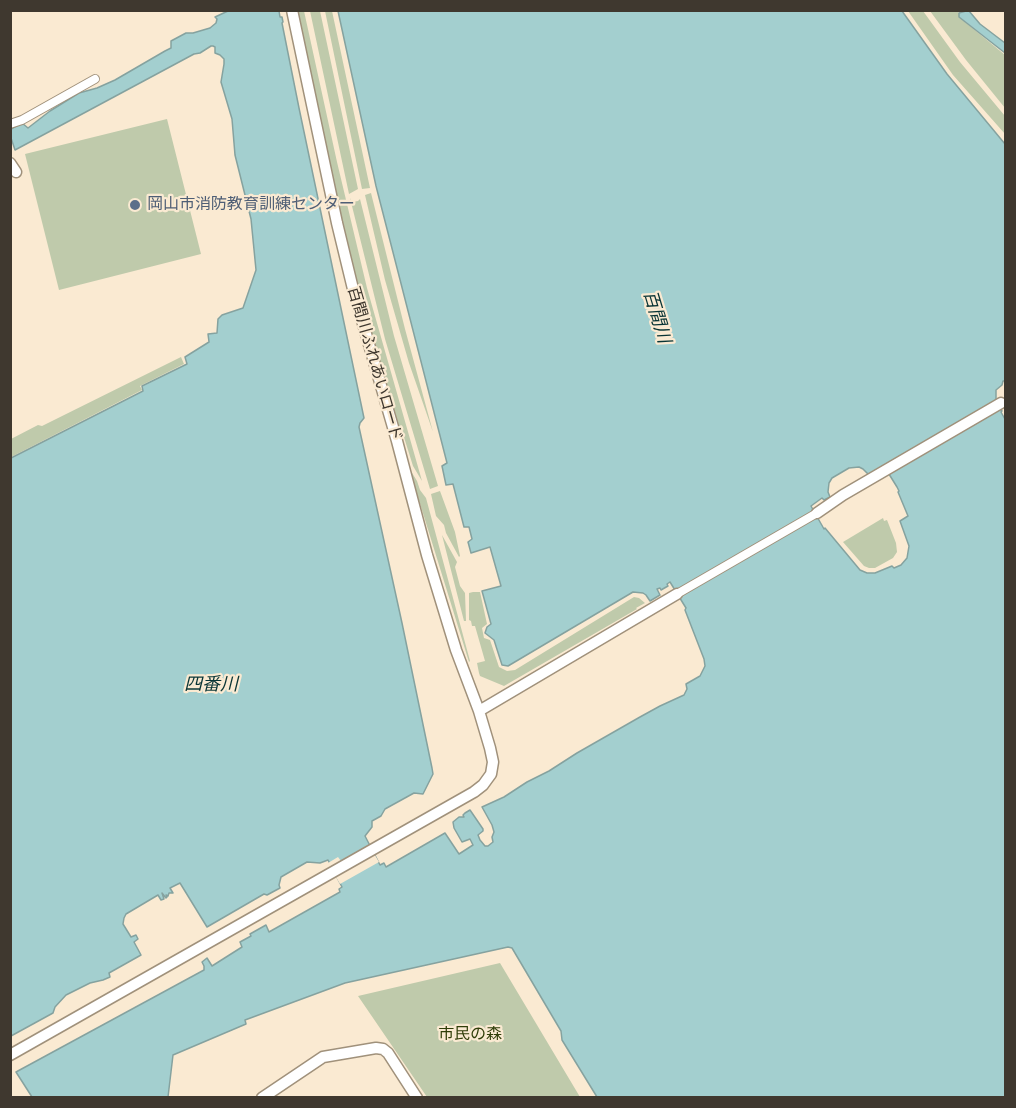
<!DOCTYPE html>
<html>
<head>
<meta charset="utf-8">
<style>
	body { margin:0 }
	#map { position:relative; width:1016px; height:1108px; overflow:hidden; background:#faead2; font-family:Poppins,sans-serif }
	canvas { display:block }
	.frame { position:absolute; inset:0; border:12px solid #3f382f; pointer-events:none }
</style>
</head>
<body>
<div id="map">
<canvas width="1016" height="1108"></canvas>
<div class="frame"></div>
</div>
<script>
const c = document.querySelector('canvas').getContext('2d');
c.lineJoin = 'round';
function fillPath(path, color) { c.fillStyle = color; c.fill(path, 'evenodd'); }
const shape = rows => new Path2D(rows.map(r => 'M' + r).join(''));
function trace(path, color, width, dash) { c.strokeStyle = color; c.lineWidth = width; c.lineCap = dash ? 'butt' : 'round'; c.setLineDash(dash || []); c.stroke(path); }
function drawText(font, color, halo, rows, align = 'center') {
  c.font = font + ' Poppins,"Noto Sans JP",sans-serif'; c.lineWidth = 4.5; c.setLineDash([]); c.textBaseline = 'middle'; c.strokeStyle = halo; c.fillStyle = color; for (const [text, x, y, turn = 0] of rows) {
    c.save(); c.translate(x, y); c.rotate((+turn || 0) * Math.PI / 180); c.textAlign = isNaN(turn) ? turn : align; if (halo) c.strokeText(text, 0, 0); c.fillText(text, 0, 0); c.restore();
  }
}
const green = shape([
	[295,11,304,11,337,162,367,288,422,481,413,466,403,434,400,435,346,253],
	[310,11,320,11,358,189,349,194],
	[325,11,332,11,370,188,362,189],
	[908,11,923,11,960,62,1005,116,1005,134,953,75],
	[930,11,957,11,959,13,959,17,1005,55,1005,108,966,60],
	[167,119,201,254,59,290,25,154],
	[371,193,405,329,433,432,409,363,385,280,365,195],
	[350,198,352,202,358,201,360,199,394,336,438,486,430,489,385,339],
	[181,357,184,364,140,386,142,390,11,457,11,439,38,425,42,426],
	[409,468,417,481,420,490,426,498,470,661,469,662],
	[440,491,455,532,460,556,459,557,446,533,444,525,436,516,431,494],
	[883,518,884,521,887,520,896,543,897,552,893,558,875,568,869,568,864,566,843,542],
	[442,535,457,562,455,567,460,586,465,593,466,621,464,621],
	[473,592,480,592,487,624,482,628,484,638,490,640,499,667,507,671,515,670,634,597,639,598,645,603,636,608,637,609,504,686,480,676,479,673,477,663,485,661,475,626,472,626,471,621,469,620,469,593],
	[500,963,580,1097,427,1097,358,996]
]);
const water = shape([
	[228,11,279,11,280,17,282,17,283,22,282,23,299,108,364,418,360,423,359,427,402,623,432,768,433,774,423,794,414,793,385,809,381,816,372,821,372,827,365,836,380,865,384,863,386,867,445,833,459,854,473,845,470,839,462,842,454,828,453,822,459,817,464,817,463,815,465,813,470,810,483,829,483,831,478,835,480,840,485,846,488,846,493,842,492,837,494,832,492,825,482,807,504,797,527,782,549,771,577,753,640,717,660,706,684,695,687,689,686,684,700,676,705,666,704,659,685,610,686,608,670,582,667,584,668,586,661,590,660,588,657,589,660,595,650,601,646,595,643,593,633,592,508,666,502,665,494,640,485,633,487,627,491,624,482,591,501,586,490,547,471,553,468,542,472,539,469,527,464,527,453,484,446,485,442,466,447,463,376,186,338,11,902,11,947,74,1005,144,1006,381,1003,381,1002,385,996,390,996,402,1002,411,1001,412,1006,421,1005,1097,597,1097,562,1040,561,1031,512,948,508,947,345,983,245,1020,246,1024,173,1055,168,1097,32,1097,16,1072,204,970,204,966,202,962,207,958,212,966,242,947,240,942,251,936,250,934,266,925,269,932,340,892,339,889,342,887,328,860,320,863,307,862,281,877,279,885,280,888,267,895,264,894,207,927,180,883,170,888,173,893,169,893,168,896,166,895,167,897,166,898,162,893,164,899,161,900,158,895,126,914,124,918,123,924,131,937,136,935,138,939,134,942,141,955,109,973,110,977,103,980,90,983,66,995,55,1007,53,1013,11,1036,11,458,143,391,142,386,187,364,185,357,209,342,208,334,217,333,218,319,222,315,243,308,256,270,251,219,235,155,232,119,221,82,224,64,224,59,220,55,215,53,215,47,213,46,211,46,200,53,194,54,15,150,11,138,11,129,22,123,28,128,50,111,79,93,97,88,115,80,165,51,171,48,171,41,186,33,193,33,210,28,216,23,217,19,215,17,228,11],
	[884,466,897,487,899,491,898,492,908,516,900,521,909,546,907,558,901,565,894,568,892,566,875,573,867,573,860,570,825,528,824,529,811,506,822,498,824,500,830,497,828,492,829,483,832,478,849,468,859,467,863,469,869,475,884,466],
	[966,11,969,11,980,24,1005,43,1005,53,959,17,959,13,966,11]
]);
const pier = shape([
	[369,845,379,862,340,884,328,863,338,857,341,861]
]);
const street = shape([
	[10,124,22,120,95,79],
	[677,594,817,513]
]);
const secondary = shape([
	[10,163,16,172],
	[817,513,843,495,1001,403],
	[479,711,677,594],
	[10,1055,474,792,483,785,491,774,493,762,490,748,479,711,456,650,427,555,397,441,353,289,337,223,292,10],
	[262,1098,323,1057,376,1048,383,1049,388,1053,417,1098]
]);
const markers = [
	[135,205,6,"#5c6f8a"]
];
const serviceNames = [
	["岡山市消防教育訓練センター",147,205]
];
const streetNames = [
	["百間川ふれあいロード",374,364,74]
];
const parkNames = [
	["市民の森",470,1035]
];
const waterNames = [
	["百間川",656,317,73],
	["四番川",211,685]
];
fillPath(green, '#bfcaab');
fillPath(water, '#a3cfcf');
trace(water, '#85a29f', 1.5);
fillPath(pier, '#faead2');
trace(street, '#a0917b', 10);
trace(secondary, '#a0917b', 13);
trace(street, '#fff', 8);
trace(secondary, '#fff', 10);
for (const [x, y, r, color] of markers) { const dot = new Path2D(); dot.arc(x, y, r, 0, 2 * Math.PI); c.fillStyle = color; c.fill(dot); trace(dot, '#faead2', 2); }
drawText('16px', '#4e5e75', '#faead2', serviceNames, 'left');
drawText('16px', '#3f382f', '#faead2', streetNames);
drawText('16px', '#303e09', '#faead2', parkNames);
drawText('italic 18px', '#083435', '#faead2', waterNames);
</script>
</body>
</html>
